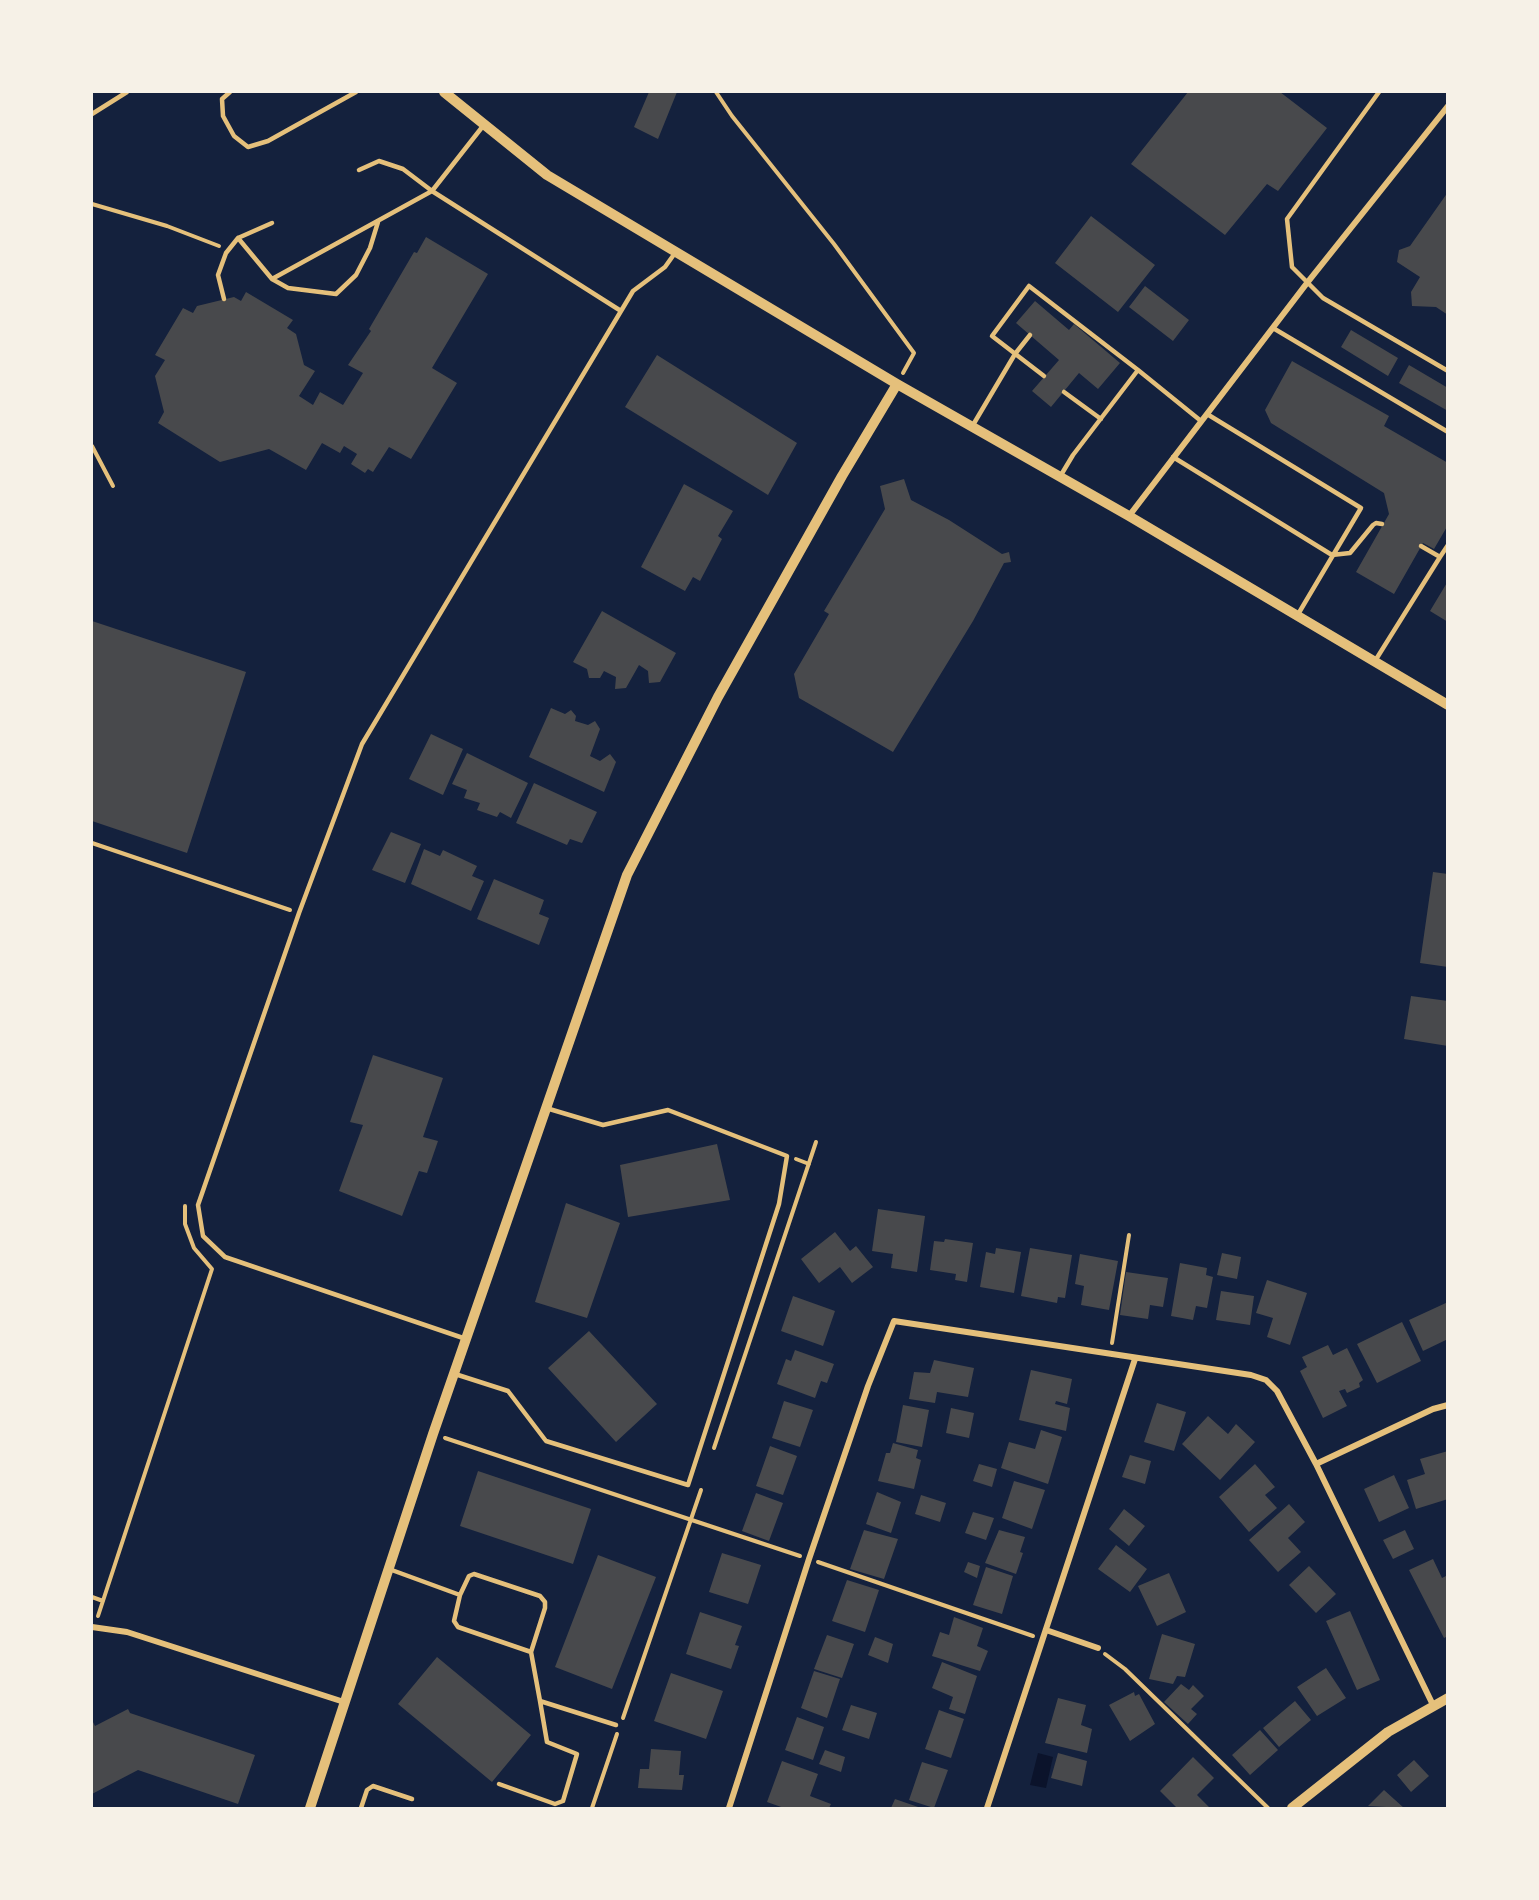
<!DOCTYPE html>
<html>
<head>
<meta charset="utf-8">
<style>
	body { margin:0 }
	#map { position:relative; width:1539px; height:1900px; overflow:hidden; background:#14213d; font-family:"Noto Sans",sans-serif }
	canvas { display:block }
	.frame { position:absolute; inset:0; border:93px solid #f6f1e7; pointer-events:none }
</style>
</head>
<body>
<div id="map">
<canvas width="1539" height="1900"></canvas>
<div class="frame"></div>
</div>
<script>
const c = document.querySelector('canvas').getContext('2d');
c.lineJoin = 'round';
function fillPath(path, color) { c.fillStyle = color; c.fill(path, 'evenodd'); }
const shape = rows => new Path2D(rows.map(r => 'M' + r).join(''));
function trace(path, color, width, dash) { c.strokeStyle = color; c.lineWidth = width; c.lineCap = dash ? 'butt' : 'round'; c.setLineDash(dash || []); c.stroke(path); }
const water = shape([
	[1038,1753,1053,1757,1046,1788,1030,1785]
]);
const building = shape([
	[649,92,677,92,658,139,634,127],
	[1188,92,1280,92,1327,128,1278,191,1267,184,1225,235,1131,164],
	[1448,192,1448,315,1436,307,1412,306,1411,292,1420,277,1397,262,1399,250,1410,246],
	[1091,216,1155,265,1118,312,1055,263],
	[426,237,488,274,432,368,457,383,411,459,389,447,373,472,368,469,365,473,351,464,357,454,344,446,340,453,322,443,306,470,269,449,220,462,158,423,164,412,155,376,165,360,155,355,183,308,193,313,197,306,234,297,241,301,246,292,293,320,287,328,296,334,304,365,315,371,299,396,313,405,320,392,343,405,363,373,348,365,371,331,369,329,414,252,417,253],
	[1145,286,1189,320,1173,341,1129,307],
	[1035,301,1069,330,1074,324,1120,363,1098,389,1079,373,1051,407,1032,391,1059,360,1016,323],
	[1351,330,1398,358,1388,376,1341,347],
	[657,355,797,443,768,495,625,407],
	[1292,361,1389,416,1384,426,1448,463,1448,525,1434,549,1423,543,1394,594,1356,572,1389,514,1384,493,1271,423,1265,410],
	[1409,365,1448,388,1448,411,1399,383],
	[904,479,911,500,949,520,1002,554,1009,552,1011,562,1004,563,973,621,893,752,799,698,794,674,829,614,824,611,885,509,880,486],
	[684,484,733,511,718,536,722,539,700,581,693,577,685,591,641,567],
	[1448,581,1448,622,1430,611],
	[602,611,676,653,660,682,649,683,648,671,639,665,626,688,615,689,616,677,604,671,600,678,589,678,587,669,573,662],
	[92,621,246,672,187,853,92,821],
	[551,708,565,714,571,710,576,716,575,721,588,725,595,721,600,729,590,756,600,761,610,754,616,762,604,792,529,757],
	[431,734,463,749,443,795,409,779],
	[467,753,528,783,511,818,500,812,497,817,477,810,480,803,464,798,467,790,452,784],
	[534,783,597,812,582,843,570,839,567,845,516,823],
	[391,832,421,844,405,883,372,870],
	[424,849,440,856,443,850,477,866,472,876,484,881,471,911,411,884],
	[1433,872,1448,874,1448,967,1420,963],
	[494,879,544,900,539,914,549,918,539,945,477,919],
	[1411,996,1448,1001,1448,1046,1404,1039],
	[373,1055,443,1078,423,1137,438,1141,427,1173,419,1171,402,1216,339,1191,363,1125,350,1122],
	[717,1144,730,1200,628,1217,620,1165],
	[566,1203,620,1223,587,1318,535,1302],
	[878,1209,925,1216,917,1272,891,1268,893,1254,872,1251],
	[835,1232,850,1251,856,1246,873,1267,852,1283,840,1267,819,1283,801,1259],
	[945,1239,973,1243,967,1282,955,1280,956,1274,930,1270,934,1241,944,1242],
	[996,1248,1021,1252,1014,1293,980,1287,986,1252,995,1254],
	[1030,1248,1072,1255,1065,1298,1058,1297,1057,1303,1021,1296],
	[1222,1253,1241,1257,1237,1279,1217,1275],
	[1080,1254,1118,1261,1109,1310,1081,1305,1084,1286,1075,1284],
	[1180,1263,1207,1268,1206,1275,1213,1277,1207,1308,1196,1306,1193,1320,1171,1316],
	[1126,1272,1168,1278,1163,1307,1150,1305,1148,1319,1120,1315],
	[1267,1280,1307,1293,1290,1345,1267,1337,1273,1318,1256,1313],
	[1221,1291,1254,1296,1250,1325,1216,1320],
	[793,1296,835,1311,823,1346,781,1331],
	[1448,1302,1448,1339,1423,1351,1409,1320],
	[1402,1322,1421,1361,1377,1383,1357,1344],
	[589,1331,657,1404,616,1442,548,1368],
	[1328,1345,1333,1355,1347,1348,1363,1380,1359,1383,1360,1387,1347,1393,1345,1389,1339,1391,1347,1406,1323,1418,1300,1371,1307,1367,1302,1357],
	[795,1350,834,1364,827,1383,821,1381,815,1398,777,1384,786,1359,791,1361],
	[934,1360,974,1368,968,1397,937,1392,935,1403,909,1399,914,1372,930,1373],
	[1031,1370,1072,1379,1067,1404,1056,1401,1055,1404,1070,1408,1066,1431,1019,1420],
	[784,1401,813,1410,800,1447,772,1438],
	[1157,1403,1186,1412,1174,1451,1144,1442],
	[903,1405,929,1410,922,1447,896,1442],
	[951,1408,974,1413,969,1438,946,1433],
	[1208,1416,1228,1434,1236,1424,1255,1442,1220,1480,1182,1444],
	[1041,1430,1062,1437,1048,1484,1001,1468,1009,1442,1035,1449],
	[893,1443,918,1450,916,1458,921,1460,914,1489,878,1481,886,1453,890,1453],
	[770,1446,797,1456,783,1495,756,1486],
	[1448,1451,1448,1499,1416,1509,1407,1480,1425,1474,1420,1459],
	[1130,1455,1151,1461,1145,1484,1122,1477],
	[979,1464,997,1469,992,1487,973,1481],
	[1255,1464,1275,1487,1265,1495,1277,1508,1249,1532,1219,1497],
	[478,1471,591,1509,573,1564,460,1526],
	[1394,1475,1409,1508,1379,1522,1364,1489],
	[1014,1481,1045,1490,1032,1529,1002,1518],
	[877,1492,901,1502,891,1533,866,1524],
	[756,1493,783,1503,769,1541,742,1531],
	[921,1495,946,1503,940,1522,915,1514],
	[1289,1504,1305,1522,1288,1538,1301,1552,1278,1572,1249,1540],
	[1124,1509,1145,1526,1129,1546,1109,1529],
	[973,1512,994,1518,986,1540,965,1533],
	[864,1530,898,1539,884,1579,850,1569],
	[999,1530,1025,1537,1020,1552,1023,1553,1016,1574,985,1563],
	[1405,1530,1414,1549,1393,1559,1383,1540],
	[1116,1545,1147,1569,1130,1592,1098,1569],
	[722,1553,761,1565,748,1604,709,1592],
	[598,1555,656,1577,612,1689,555,1667],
	[1433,1559,1442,1578,1448,1575,1448,1636,1444,1638,1409,1570],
	[968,1562,980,1566,977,1578,964,1572],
	[1309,1566,1336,1594,1316,1613,1289,1585],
	[986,1567,1013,1576,1002,1614,973,1605],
	[1169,1573,1186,1612,1157,1626,1138,1586],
	[847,1580,879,1590,865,1632,832,1621],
	[1350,1611,1380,1680,1357,1690,1326,1621],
	[700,1612,742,1626,735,1645,739,1646,731,1669,686,1654],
	[954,1617,983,1628,977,1646,988,1651,980,1671,932,1656,940,1632,949,1635],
	[1162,1634,1195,1644,1185,1677,1177,1676,1173,1684,1149,1679],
	[827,1635,854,1644,842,1678,814,1669],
	[875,1637,893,1644,888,1663,868,1655],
	[437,1657,531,1735,492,1782,398,1704],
	[942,1662,977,1676,965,1714,949,1709,953,1697,932,1688],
	[1326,1668,1346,1698,1317,1716,1297,1687],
	[814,1671,840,1679,827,1718,801,1708],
	[671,1673,723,1691,706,1739,654,1721],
	[1181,1684,1189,1690,1193,1685,1204,1696,1191,1709,1197,1714,1188,1724,1164,1702],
	[1134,1692,1135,1696,1139,1694,1155,1724,1130,1741,1109,1705],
	[1058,1698,1086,1705,1081,1725,1092,1729,1087,1753,1045,1743],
	[1295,1701,1311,1720,1279,1747,1263,1728],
	[851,1705,877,1713,869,1739,842,1730],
	[128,1709,130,1713,255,1755,238,1804,138,1770,92,1794,92,1720,95,1726],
	[939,1710,964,1719,951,1758,925,1749],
	[797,1717,824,1727,813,1760,785,1750],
	[1260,1730,1278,1750,1250,1775,1232,1755],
	[651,1749,681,1751,679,1775,684,1775,682,1790,638,1788,640,1769,649,1769],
	[825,1750,845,1757,841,1772,819,1764],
	[1058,1753,1087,1761,1082,1786,1051,1778],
	[1193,1757,1214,1778,1197,1795,1210,1808,1177,1808,1160,1791],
	[1414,1760,1429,1776,1411,1792,1397,1775],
	[782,1761,818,1774,810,1796,831,1804,829,1808,784,1808,767,1802],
	[922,1762,948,1770,934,1808,909,1800],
	[1384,1790,1404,1808,1368,1806],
	[895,1799,921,1808,891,1808]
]);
const path = shape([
	[716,92,732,116,834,244,914,353,903,373],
	[92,204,167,226,219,246],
	[92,446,113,486],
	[92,843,290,910],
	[796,1159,809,1164],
	[1112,1343,1129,1235],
	[445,1438,800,1556],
	[714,1448,816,1142],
	[818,1562,1033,1636],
	[92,1597,103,1601],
	[98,1616,212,1269,194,1248,185,1224,185,1206],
	[1105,1654,1125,1669,1268,1808],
	[623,1718,701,1490],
	[592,1808,617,1734]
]);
const service = shape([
	[230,92,222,99,223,116,234,136,248,147,268,141,356,92],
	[1379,92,1287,219,1292,267,1323,298,1448,371],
	[92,114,127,92],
	[359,170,379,161,403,169,432,191,621,311],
	[378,222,370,248,356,275,336,294,288,288,272,279,432,191,483,126],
	[272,279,238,238,272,223],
	[224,299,218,275,226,253,238,238],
	[1273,328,1448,432],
	[1044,376,992,336,1029,286,1138,370],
	[1064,392,1101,419],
	[1207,414,1361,508,1297,616],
	[973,425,1015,354,1030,335],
	[1173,457,1332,555,1350,553,1373,525,1376,523,1382,524],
	[1061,475,1073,455,1138,370,1201,421],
	[1440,557,1448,545],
	[1375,661,1440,557,1421,546],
	[466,1339,225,1257,203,1236,198,1205,299,913,362,744,633,291,665,267,675,253],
	[455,1374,508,1391,546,1441,688,1485,779,1204,787,1156,668,1110,603,1125,546,1108],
	[389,1569,460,1595,454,1621,458,1627,531,1652,545,1608,545,1602,540,1596,474,1574,469,1576,460,1595],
	[531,1652,540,1701,616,1725],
	[499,1784,555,1804,563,1801,577,1754,547,1742,540,1701],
	[361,1808,367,1790,373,1786,412,1799]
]);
const minor = shape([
	[1129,516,1307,283,1448,106],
	[1316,1464,1433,1409,1448,1405],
	[92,1627,127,1632,344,1702],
	[1046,1630,1098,1648],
	[729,1808,809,1559,868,1386,894,1321,1251,1375,1266,1380,1277,1391,1316,1464,1433,1705],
	[987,1808,1135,1359]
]);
const tertiary = shape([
	[444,92,547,175,897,384,1129,516,1448,705],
	[310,1808,433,1434,627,875,718,697,842,476,897,384],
	[1292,1808,1388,1732,1448,1698]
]);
fillPath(water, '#0b132b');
fillPath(building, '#48494c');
trace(path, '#e5c07b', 4);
trace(service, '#e5c07b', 4.5);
trace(minor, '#e5c07b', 6);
trace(tertiary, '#e5c07b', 10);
</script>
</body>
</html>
